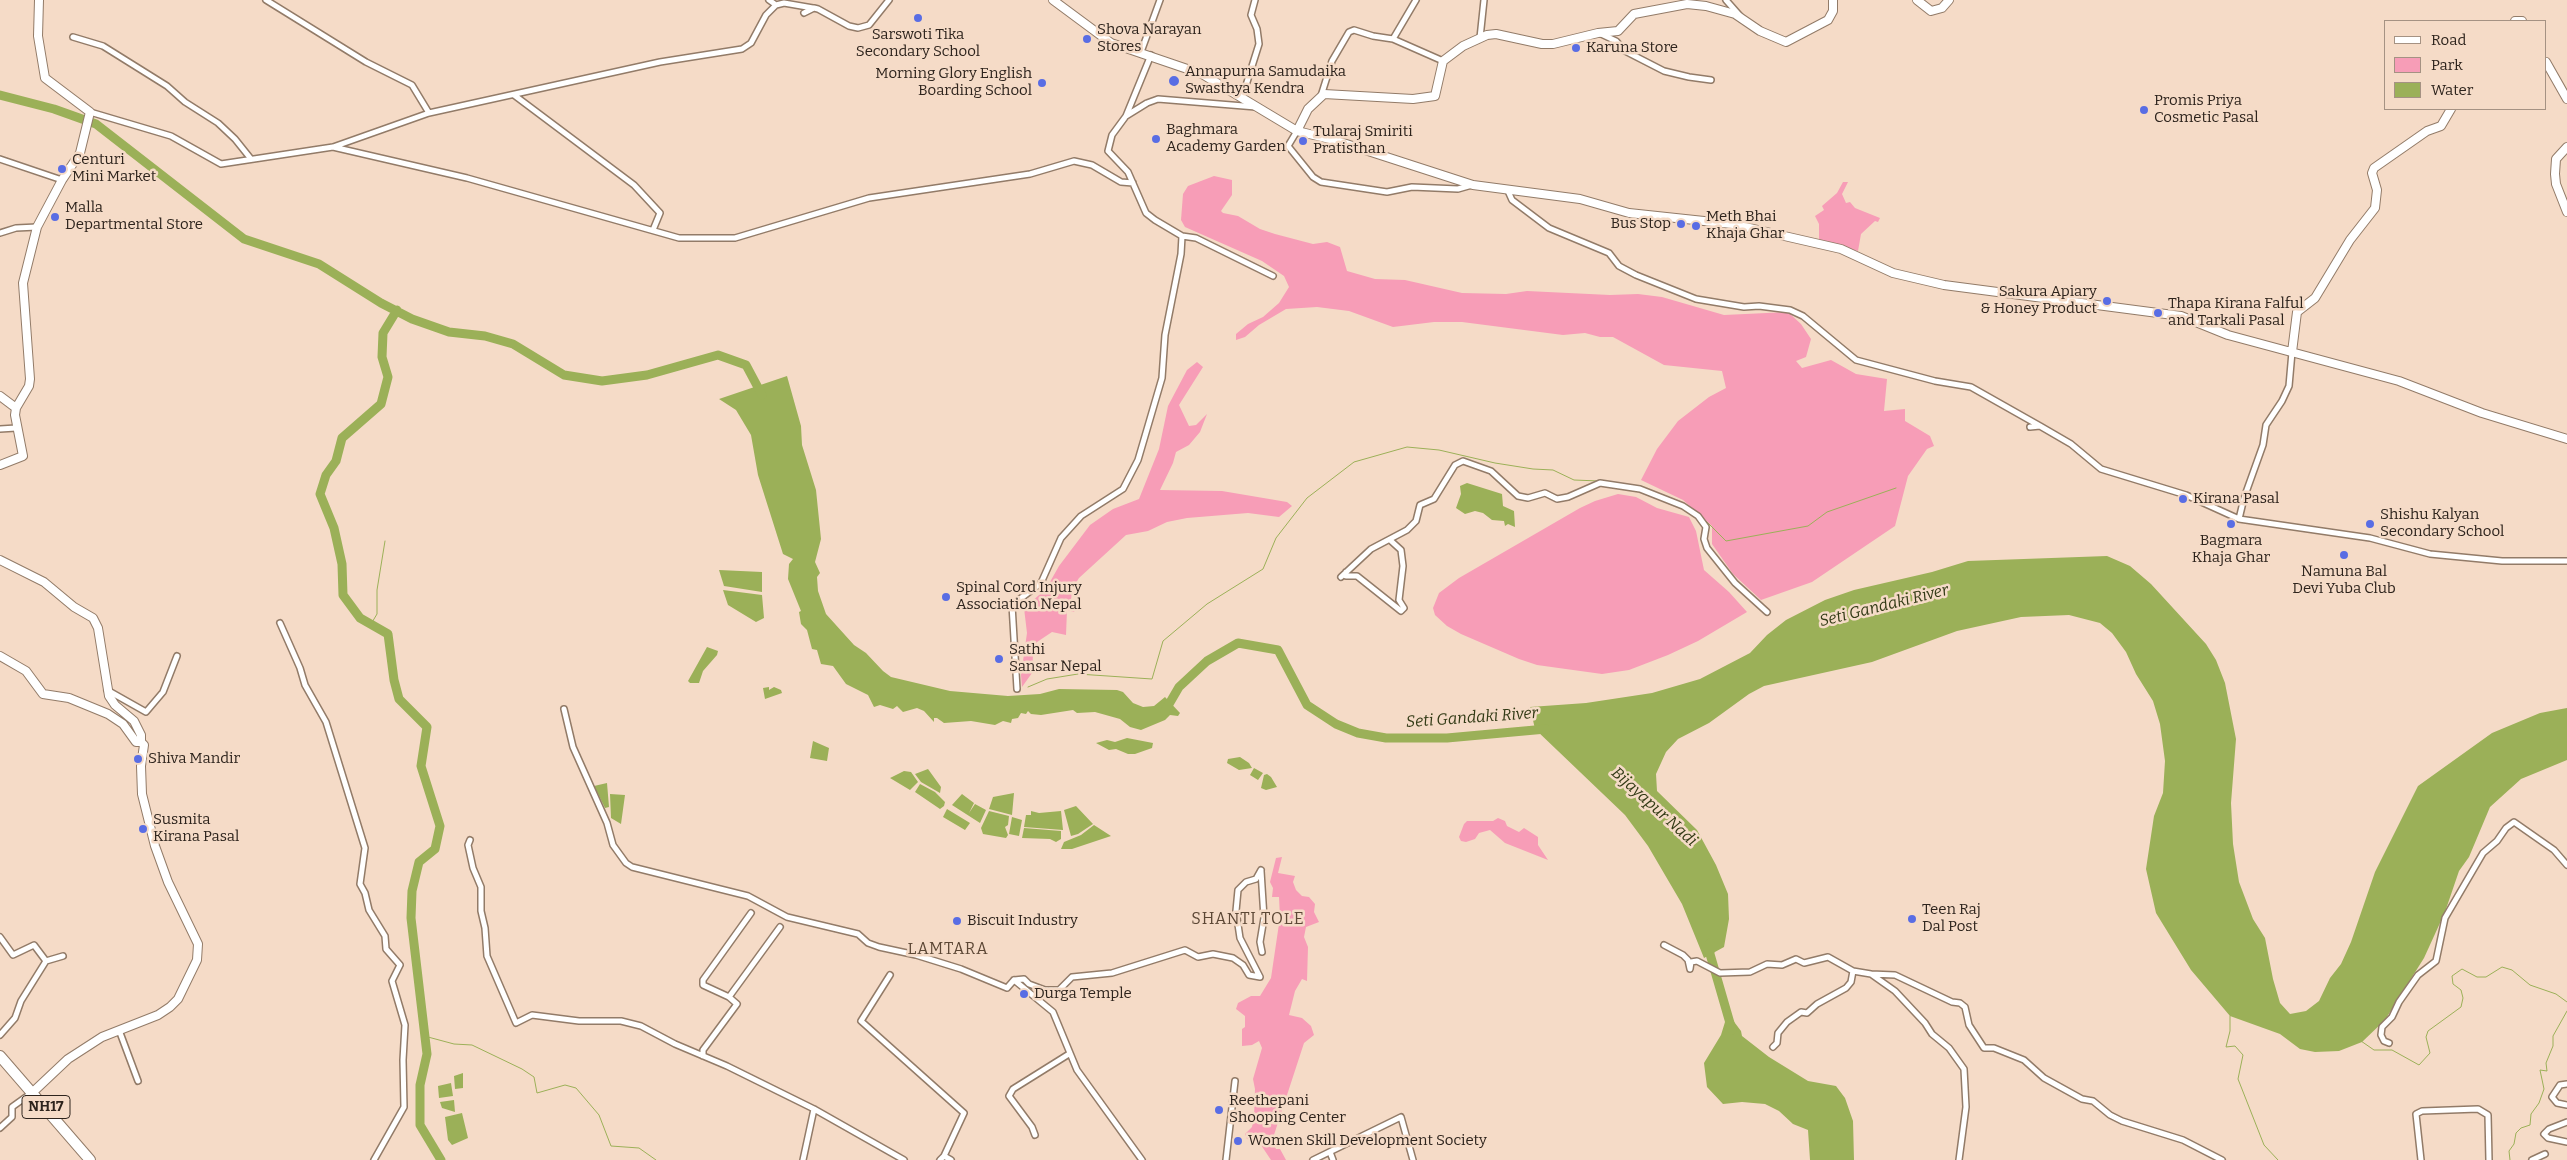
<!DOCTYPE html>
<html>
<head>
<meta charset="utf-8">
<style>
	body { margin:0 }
	#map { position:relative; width:2567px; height:1160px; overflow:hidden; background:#f5dbc7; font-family:Bitter,serif }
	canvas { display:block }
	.legend { position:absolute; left:2384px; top:20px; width:162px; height:90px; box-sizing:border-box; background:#f5dbc7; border:1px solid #a59283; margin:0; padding:6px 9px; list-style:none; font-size:15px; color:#2e241d }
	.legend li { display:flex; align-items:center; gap:10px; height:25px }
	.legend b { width:25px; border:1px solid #a59283 }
</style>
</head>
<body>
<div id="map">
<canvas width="2567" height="1160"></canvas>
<ul class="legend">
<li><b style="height:6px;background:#fff"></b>Road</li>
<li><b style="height:14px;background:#f79db7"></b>Park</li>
<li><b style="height:14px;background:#9bb058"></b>Water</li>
</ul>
</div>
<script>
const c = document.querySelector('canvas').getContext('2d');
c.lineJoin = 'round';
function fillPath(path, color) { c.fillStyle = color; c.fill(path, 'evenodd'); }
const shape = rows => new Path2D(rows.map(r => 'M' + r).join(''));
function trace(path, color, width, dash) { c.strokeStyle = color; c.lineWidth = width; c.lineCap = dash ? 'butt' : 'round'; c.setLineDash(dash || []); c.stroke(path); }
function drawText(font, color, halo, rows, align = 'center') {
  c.font = font + ' Bitter,serif'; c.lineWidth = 5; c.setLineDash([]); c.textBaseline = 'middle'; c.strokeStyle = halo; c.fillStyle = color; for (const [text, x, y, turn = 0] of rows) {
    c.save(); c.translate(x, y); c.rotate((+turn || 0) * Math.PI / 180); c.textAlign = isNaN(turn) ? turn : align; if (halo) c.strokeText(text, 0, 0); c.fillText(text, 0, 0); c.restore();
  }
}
const green = shape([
	[1214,176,1232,180,1232,195,1221,211,1223,213,1238,216,1260,229,1275,234,1313,244,1327,242,1340,247,1347,271,1375,279,1405,280,1462,293,1506,294,1527,291,1610,295,1638,294,1662,297,1724,315,1788,312,1801,324,1811,339,1806,357,1796,361,1802,368,1831,360,1856,374,1887,379,1884,411,1905,409,1905,421,1930,436,1934,446,1927,449,1908,476,1895,526,1812,582,1761,600,1733,574,1712,544,1712,526,1683,500,1641,480,1657,449,1678,421,1709,397,1726,388,1722,371,1664,365,1613,337,1600,337,1585,333,1563,335,1462,322,1434,322,1393,327,1349,311,1317,307,1286,309,1259,325,1245,337,1236,340,1236,334,1248,324,1263,317,1279,303,1289,287,1284,276,1262,261,1185,227,1181,220,1183,194,1188,186],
	[1843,182,1848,182,1842,194,1846,203,1850,202,1855,208,1880,218,1878,222,1875,221,1861,234,1858,251,1819,240,1819,224,1815,216,1824,210,1822,206,1837,193],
	[1197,362,1203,367,1179,405,1189,426,1196,425,1207,414,1200,432,1189,445,1176,452,1173,463,1160,490,1222,491,1287,502,1292,506,1279,517,1248,513,1187,518,1167,522,1148,531,1126,535,1079,578,1072,589,1071,601,1081,600,1074,612,1067,610,1066,635,1052,632,1037,642,1033,654,1032,673,1022,687,1021,675,1027,633,1024,608,1046,589,1059,566,1090,525,1113,509,1139,499,1159,449,1168,406,1187,370],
	[1618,494,1636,497,1657,508,1689,517,1696,531,1704,570,1729,592,1747,612,1698,641,1668,655,1629,670,1602,674,1537,665,1519,659,1461,634,1447,626,1435,615,1433,608,1439,593,1459,578,1580,508,1595,501],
	[1498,818,1505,821,1507,826,1519,832,1524,828,1538,837,1538,845,1548,860,1505,843,1490,830,1479,833,1475,839,1466,842,1461,841,1459,837,1464,824,1467,821,1493,821],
	[1282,857,1278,873,1295,876,1293,882,1296,890,1302,896,1309,897,1315,904,1314,912,1319,922,1306,927,1304,937,1308,947,1307,981,1302,979,1295,991,1289,1015,1302,1018,1311,1026,1314,1035,1304,1043,1272,1141,1276,1149,1280,1149,1286,1160,1271,1160,1259,1142,1247,1139,1245,1134,1252,1127,1254,1118,1255,1089,1253,1079,1262,1048,1259,1041,1252,1045,1242,1046,1242,1029,1245,1027,1245,1016,1236,1009,1238,1003,1251,996,1260,996,1271,978,1280,917,1279,897,1272,897,1273,888,1270,882,1276,858]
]);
const water = shape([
	[787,376,801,426,802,445,816,490,821,539,815,562,820,573,817,577,818,591,826,614,854,645,866,653,883,671,891,677,950,691,1008,696,1040,694,1059,689,1117,690,1123,692,1133,703,1143,707,1154,706,1165,697,1180,713,1178,716,1170,715,1165,720,1141,730,1130,727,1120,719,1095,712,1077,713,1073,710,1041,715,1031,714,1028,711,1026,714,1021,713,1018,718,1012,719,1011,723,1003,721,995,725,971,721,944,723,937,718,934,718,934,722,924,711,917,708,903,712,897,706,893,709,880,705,874,707,868,695,846,684,833,666,821,664,817,650,812,649,807,630,801,624,799,612,801,611,788,579,789,564,793,559,783,554,758,475,751,435,736,410,719,399],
	[1467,483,1502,494,1503,506,1514,511,1515,527,1508,524,1505,526,1504,521,1492,520,1483,513,1475,511,1465,514,1456,508,1461,494,1460,486],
	[2107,556,2130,566,2151,584,2206,644,2216,660,2225,683,2236,739,2231,803,2233,844,2239,882,2253,919,2265,938,2273,979,2280,1003,2290,1014,2306,1011,2319,1001,2330,978,2341,964,2351,942,2375,872,2418,786,2492,733,2540,713,2567,708,2567,760,2521,779,2490,807,2469,857,2459,871,2445,912,2424,958,2385,1020,2362,1042,2339,1051,2315,1052,2300,1049,2280,1034,2230,1016,2191,970,2156,913,2146,869,2154,816,2163,793,2165,761,2160,724,2153,701,2136,674,2126,652,2112,633,2100,623,2069,615,2021,617,1957,631,1872,662,1764,686,1749,694,1709,723,1678,739,1666,752,1656,774,1657,791,1697,830,1716,865,1728,894,1729,919,1724,947,1704,958,1682,904,1648,846,1625,815,1535,729,1530,707,1586,703,1652,693,1700,679,1750,653,1767,635,1786,620,1825,600,1854,590,1932,572,1968,561],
	[719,570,762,572,762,592,724,586],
	[723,590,762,595,764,618,756,622,728,605],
	[707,647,718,651,717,655,703,671,699,683,690,683,688,681],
	[769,687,769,690,774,687,781,690,782,693,765,699,763,688],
	[1127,738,1153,743,1152,748,1135,754,1128,754,1116,749,1109,750,1096,743,1107,740,1115,742],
	[813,741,829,748,827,761,810,758],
	[1240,757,1249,763,1252,768,1239,770,1227,763,1228,759],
	[1254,768,1263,773,1258,780,1250,775],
	[928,769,941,787,940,793,921,782,915,774],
	[904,771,911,772,918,782,910,790,890,778],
	[1267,774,1271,777,1277,787,1266,790,1261,788,1264,775],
	[607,783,609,807,605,808,594,786],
	[920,784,935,792,945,802,944,806,940,809,915,792],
	[1014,793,1012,815,989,809,993,797],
	[610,794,625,795,621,824,611,818],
	[962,794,974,803,969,813,975,804,986,810,980,823,952,805],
	[1076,806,1093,824,1078,834,1071,836,1064,810],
	[947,809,970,823,965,830,943,817],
	[989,811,1009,816,1008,825,1005,827,1008,835,1006,838,983,834,981,828],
	[1031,811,1039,813,1061,811,1063,830,1024,827,1026,815,1031,815],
	[1012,817,1022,820,1019,836,1009,834],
	[1094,825,1111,836,1072,849,1061,849,1064,842,1081,835],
	[1024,828,1061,831,1061,839,1056,842,1050,839,1022,838],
	[1732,1019,1741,1031,1742,1036,1769,1057,1808,1081,1836,1086,1845,1098,1853,1121,1854,1160,1810,1160,1808,1130,1793,1124,1779,1111,1765,1104,1742,1102,1723,1104,1707,1087,1704,1063,1721,1035,1725,1022],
	[463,1073,463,1088,455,1089,454,1076],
	[451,1083,453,1096,439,1098,438,1086],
	[454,1100,455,1112,442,1108,440,1102],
	[462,1113,468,1138,452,1145,448,1140,445,1117]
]);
const stream = shape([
	[1605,481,1633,486],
	[1701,516,1726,541,1808,526,1827,512,1896,488],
	[371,624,377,614,377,590,385,541],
	[1028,687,1047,679,1078,674,1152,679,1163,641,1207,604,1263,569,1276,538,1307,498,1354,462,1407,447,1439,450,1495,463,1533,469,1553,470,1574,480,1599,481],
	[2230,1016,2230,1031,2226,1047,2235,1046,2243,1055,2238,1079,2264,1145,2278,1160],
	[423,1024,428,1037,454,1044,472,1045,522,1069,534,1077,537,1093,565,1085,576,1088,599,1115,611,1146,639,1148,656,1160],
	[2361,1041,2374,1050,2392,1050,2419,1065,2430,1053,2426,1037,2428,1031,2461,1007,2463,998,2461,990,2453,984,2452,976,2462,969,2477,977,2486,977,2502,967,2512,970,2530,985,2556,994,2567,1002],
	[2510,1160,2509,1151,2514,1144,2516,1133,2521,1128,2530,1125,2531,1114,2539,1103,2544,1089,2540,1070,2547,1071,2546,1063,2553,1046,2553,1036,2567,1011]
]);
const river = shape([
	[0,95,54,109,96,124,244,239,319,264,381,303,412,319,449,332,485,336,513,344,564,375,602,381,647,375,718,355,746,365,762,395],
	[397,310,383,333,382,357,388,377,381,404,342,438,336,461,326,475,320,494,334,528,342,564,343,595,360,618,388,634,394,680,399,699,427,727,421,766,440,826,435,849,419,862,412,891,411,918,427,1054,420,1085,420,1125,441,1160],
	[1165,711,1179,687,1207,661,1238,643,1278,650,1307,705,1336,724,1358,733,1386,738,1447,738,1546,729],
	[1710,943,1710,954,1732,1030]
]);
const street = shape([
	[266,0,366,62,412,85,429,113],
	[769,0,776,5,784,3,813,8],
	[1416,0,1393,39,1443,61],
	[1726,0,1740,16],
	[804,13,814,8,818,9,849,26,858,28,869,25,889,0],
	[1601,34,1616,41,1625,51,1664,71,1689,77,1711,80],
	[73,37,103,46,167,86,185,102,218,123,235,139,251,159],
	[1480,38,1484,0],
	[1141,52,1160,0],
	[514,95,634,185,660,213,653,230],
	[1321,96,1332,61,1349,32,1354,30,1373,36,1393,39],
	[1242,98,1259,44,1257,29,1251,15,1255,0],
	[1256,107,1158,99,1147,103,1126,116,1112,135,1108,151,1128,172,1146,213,1155,220,1182,236,1196,238,1273,276],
	[90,112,171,136,221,164,333,147,429,113,660,62,742,49,751,43,766,15,776,5],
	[1126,116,1151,55],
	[1297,131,1288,146,1313,177,1321,182,1387,192,1412,187,1458,189,1472,185],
	[333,147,467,178,679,238,735,238,869,198,1030,174,1074,161,1092,165,1121,182,1133,183],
	[0,159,62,180],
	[1508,191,1512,200,1549,228,1609,253,1619,266,1636,275,1696,299,1744,307,1759,306,1790,310,1803,316,1856,360,1935,381,1971,387,2040,426],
	[0,233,16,228,37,227],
	[2030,427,2040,426,2071,444,2101,469,2186,495,2239,519,2370,538,2430,554,2502,561,2567,561],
	[0,429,16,428],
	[2239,519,2244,498,2263,445,2266,425,2282,401,2289,386,2292,352],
	[1346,572,1346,576,1357,576,1401,611,1404,608,1399,600,1403,566,1401,550,1390,540],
	[1341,577,1371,549,1407,530,1416,521,1420,505,1434,499,1455,465,1463,461,1491,471,1518,496,1528,498,1545,493,1557,499,1568,497,1600,483,1640,489,1683,506,1698,516,1706,527,1704,539,1707,548,1735,583,1767,612],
	[280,623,300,668,305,685,326,722,365,848,360,884,365,893,369,910,385,936,386,949,400,965,392,981,405,1025,403,1060,404,1107,374,1160],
	[1017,689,1012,605,1041,583,1061,538,1081,516,1123,489,1138,460,1162,378,1165,335,1181,254,1182,236],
	[107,690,146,712,163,692,177,656],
	[564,709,573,747,607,823,613,845,626,863,632,867,748,896,787,917,858,934,868,943,879,947,916,955,961,969,1007,988,1014,980,1053,1012,1077,1070,1142,1160],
	[470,840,468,845,473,868,481,887,481,911,485,928,487,956,516,1023,532,1015,579,1021,621,1021,641,1026,675,1044,727,1066,814,1109,904,1160],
	[1261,871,1264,918,1260,942,1262,952],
	[0,937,13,955,34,945,46,961,63,956],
	[1664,945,1683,955,1688,960,1690,969,1691,962,1697,961,1720,973,1750,972,1767,964,1782,965,1796,959,1804,963,1828,957,1853,971],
	[1871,974,1895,975,1952,1002,1960,1003,1965,1007,1969,1025,1984,1048,1994,1048,2024,1060,2044,1078,2082,1099,2093,1101,2110,1115,2122,1121,2183,1140,2222,1160],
	[890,975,861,1021,964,1113,944,1156],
	[1014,980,1024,979,1029,984,1045,990,1059,990,1072,977,1112,973,1185,950,1198,957,1213,954,1233,958,1243,965,1249,975,1260,977,1240,938,1236,911,1238,890,1246,882,1256,879,1261,870],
	[729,997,703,985,703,980,751,913],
	[119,1030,138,1081],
	[0,1035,15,1018,21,1001,46,961],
	[2389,1043,2384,1041,2381,1035,2382,1027,2392,1017,2399,1002,2418,975,2436,961,2445,918,2483,853,2497,841,2506,828,2514,822,2554,850,2567,865],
	[1773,1047,1777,1043,1778,1033,1787,1022,1801,1012,1807,1013,1817,1004,1846,988,1851,982,1853,971,1871,974,1895,991,1925,1023,1932,1034,1949,1048,1964,1069,1966,1107,1959,1160],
	[703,1056,703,1050,737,1004,729,997,780,927],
	[2567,1084,2560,1085,2552,1097,2557,1103,2567,1105],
	[2567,1122,2549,1129,2544,1134,2548,1138,2567,1142],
	[0,1128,12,1117,12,1107,33,1092],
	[1035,1135,1032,1127,1009,1096,1013,1089,1069,1054],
	[1330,1152,1333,1160],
	[803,1160,814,1109],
	[940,1160,944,1156,951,1160],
	[1226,1160,1235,1081],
	[1313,1160,1401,1117,1413,1160],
	[2421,1160,2416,1114,2422,1111,2478,1109,2488,1115,2489,1160],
	[2532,1160,2545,1154]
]);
const secondary = shape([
	[1053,0,1111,43,1202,74,1297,131,1334,140,1473,185,1580,199,1629,213,1732,224,1841,249,1893,273,1944,285,2181,316,2228,335,2399,381,2482,413,2567,439],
	[1917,0,1931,11,1942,8,1949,0],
	[2515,21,2522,21],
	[2546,62,2567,99],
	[1297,131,1308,109,1324,94,1413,99,1435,96,1443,61,1463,46,1487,35,1496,34,1542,44,1553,44,1598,33,1618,31,1634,14,1687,4,1706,6,1735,14,1760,31,1786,42,1828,20,1833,11,1833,0],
	[2567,147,2556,159,2555,174,2556,184,2567,212],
	[2292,352,2297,312,2315,298,2350,240,2375,208,2377,190,2372,173,2374,168,2427,131,2441,126,2451,109],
	[0,396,16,408],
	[0,465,23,456,15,415,16,408,29,386,30,379,23,283,37,227,62,180,80,153,90,112,45,78,38,36,39,0],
	[0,560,44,582,74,607,93,618,98,628,109,696,115,705,134,721,141,735,141,742,136,742,123,724,108,714,69,698,43,694,26,671,0,656],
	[33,1092,68,1059,102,1037,158,1015,170,1007,178,999,197,960,198,944,168,882,155,846,142,794,141,766,144,745,141,742]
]);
const highway = shape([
	[0,1056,90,1160]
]);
const markers = [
	[918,18,5,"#596de4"],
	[1087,39,5,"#596de4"],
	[1576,48,5,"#596de4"],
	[1174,81,6,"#596de4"],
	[1042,83,5,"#596de4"],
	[2144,110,5,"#596de4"],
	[1156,139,5,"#596de4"],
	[1303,141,5,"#596de4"],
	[62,169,5,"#596de4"],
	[55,217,5,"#596de4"],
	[1681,224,5,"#596de4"],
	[1696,226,5,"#596de4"],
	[2107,301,5,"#596de4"],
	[2158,313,5,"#596de4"],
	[2183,499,5,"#596de4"],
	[2231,524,5,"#596de4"],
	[2370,524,5,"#596de4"],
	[2344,555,5,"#596de4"],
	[946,597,5,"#596de4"],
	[999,659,5,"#596de4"],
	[138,759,5,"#596de4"],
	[143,829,5,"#596de4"],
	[1912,919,5,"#596de4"],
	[957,921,5,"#596de4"],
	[1024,994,5,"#596de4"],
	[1219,1110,5,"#596de4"],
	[1238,1141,5,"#596de4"]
];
const shields = [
	[46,1107,48]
];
const shieldNames = [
	["NH17",46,1107]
];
const poiNames = [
	["Shova Narayan",1097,30],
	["Stores",1097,47],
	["Sarswoti Tika",918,35,"center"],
	["Secondary School",918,52,"center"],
	["Karuna Store",1586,48],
	["Annapurna Samudaika",1185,72],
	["Swasthya Kendra",1185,89],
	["Morning Glory English",1032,74,"right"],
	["Boarding School",1032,91,"right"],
	["Promis Priya",2154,101],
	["Cosmetic Pasal",2154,118],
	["Baghmara",1166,130],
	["Academy Garden",1166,147],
	["Tularaj Smiriti",1313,132],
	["Pratisthan",1313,149],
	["Centuri",72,160],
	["Mini Market",72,177],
	["Malla",65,208],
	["Departmental Store",65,225],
	["Meth Bhai",1706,217],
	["Khaja Ghar",1706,234],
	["Bus Stop",1671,224,"right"],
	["Sakura Apiary",2097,292,"right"],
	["& Honey Product",2097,309,"right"],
	["Thapa Kirana Falful",2168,304],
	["and Tarkali Pasal",2168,321],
	["Kirana Pasal",2193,499],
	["Shishu Kalyan",2380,515],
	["Secondary School",2380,532],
	["Bagmara",2231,541,"center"],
	["Khaja Ghar",2231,558,"center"],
	["Namuna Bal",2344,572,"center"],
	["Devi Yuba Club",2344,589,"center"],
	["Spinal Cord Injury",956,588],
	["Association Nepal",956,605],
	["Sathi",1009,650],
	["Sansar Nepal",1009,667],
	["Shiva Mandir",148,759],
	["Susmita",153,820],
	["Kirana Pasal",153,837],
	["Teen Raj",1922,910],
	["Dal Post",1922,927],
	["Biscuit Industry",967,921],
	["Durga Temple",1034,994],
	["Reethepani",1229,1101],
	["Shooping Center",1229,1118],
	["Women Skill Development Society",1248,1141]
];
const waterNames = [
	["Seti Gandaki River",1884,606,-14],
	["Seti Gandaki River",1472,718,-4],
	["Bijayapur Nadi",1654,807,42]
];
const neighbourhoodNames = [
	["SHANTI TOLE",1248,920],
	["LAMTARA",948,950]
];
fillPath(green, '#f79db7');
fillPath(water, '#9bb058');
trace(stream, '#9bb058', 1);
trace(river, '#9bb058', 9);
trace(street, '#927b68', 8);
trace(secondary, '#927b68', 10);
trace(highway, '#927b68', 12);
trace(street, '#fff', 5);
trace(secondary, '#fff', 8);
trace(highway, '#fff', 10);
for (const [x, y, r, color] of markers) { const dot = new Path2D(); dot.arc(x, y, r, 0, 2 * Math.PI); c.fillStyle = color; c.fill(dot); trace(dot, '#f5dbc7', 2); }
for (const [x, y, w] of shields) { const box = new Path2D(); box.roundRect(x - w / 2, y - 11.5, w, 23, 4); c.fillStyle = '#f5dbc7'; c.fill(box); trace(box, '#2e241d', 1); }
drawText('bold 14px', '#2e241d', null, shieldNames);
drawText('15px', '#2e241d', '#f5dbc7', poiNames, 'left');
drawText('italic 16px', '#323a15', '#f5dbc7', waterNames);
c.letterSpacing = '1px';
drawText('16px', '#5c4735', '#f5dbc7', neighbourhoodNames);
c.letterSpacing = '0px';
</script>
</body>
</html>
